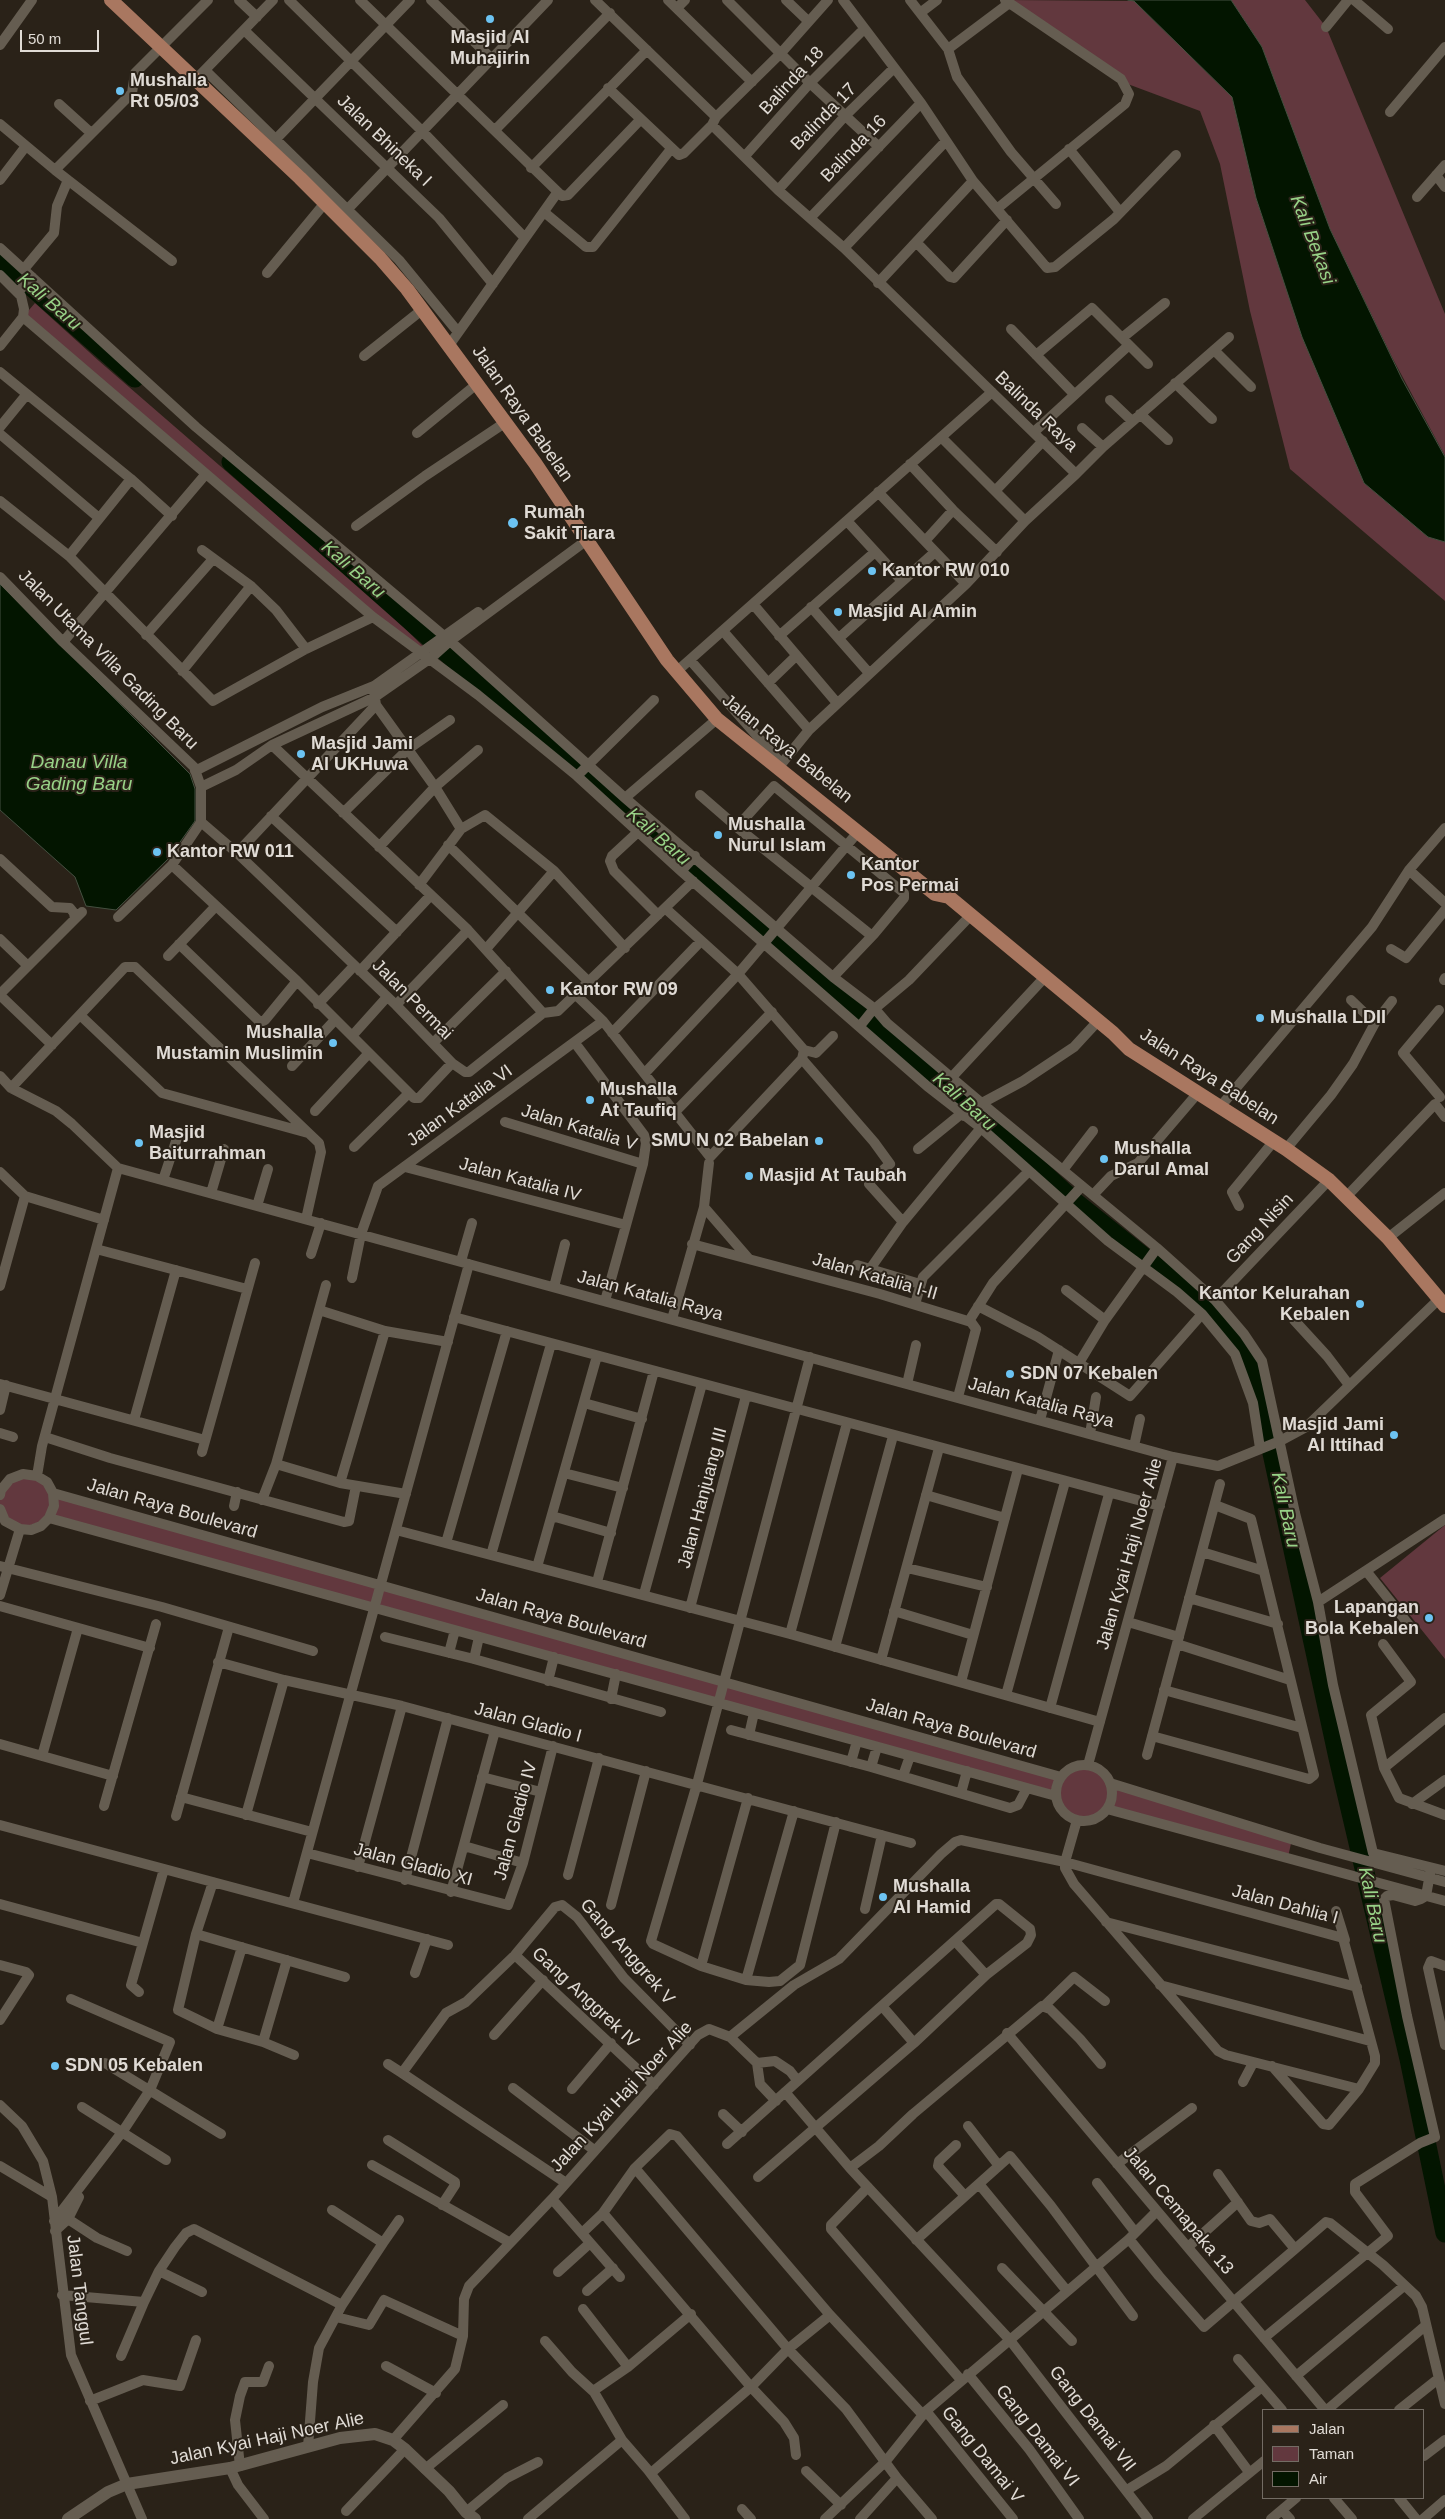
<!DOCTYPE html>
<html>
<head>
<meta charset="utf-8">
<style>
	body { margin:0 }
	#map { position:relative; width:1445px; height:2519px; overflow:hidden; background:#2a2218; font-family:Helvetica,sans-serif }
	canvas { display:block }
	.legend { position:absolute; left:1262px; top:2409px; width:162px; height:90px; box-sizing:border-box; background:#2a2218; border:1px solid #736c64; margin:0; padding:6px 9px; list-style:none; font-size:15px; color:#e0dbd5 }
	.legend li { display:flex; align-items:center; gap:10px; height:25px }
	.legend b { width:25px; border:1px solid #736c64 }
	.scale { position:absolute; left:20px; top:30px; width:79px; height:22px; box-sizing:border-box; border:2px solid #e0dbd5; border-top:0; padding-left:6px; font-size:15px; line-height:18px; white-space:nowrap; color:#e0dbd5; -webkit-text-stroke:4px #2a2218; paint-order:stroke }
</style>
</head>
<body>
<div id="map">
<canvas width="1445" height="2519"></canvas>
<ul class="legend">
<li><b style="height:6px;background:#a97760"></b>Jalan</li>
<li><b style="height:14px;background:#62383e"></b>Taman</li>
<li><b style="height:14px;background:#031500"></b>Air</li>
</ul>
<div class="scale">50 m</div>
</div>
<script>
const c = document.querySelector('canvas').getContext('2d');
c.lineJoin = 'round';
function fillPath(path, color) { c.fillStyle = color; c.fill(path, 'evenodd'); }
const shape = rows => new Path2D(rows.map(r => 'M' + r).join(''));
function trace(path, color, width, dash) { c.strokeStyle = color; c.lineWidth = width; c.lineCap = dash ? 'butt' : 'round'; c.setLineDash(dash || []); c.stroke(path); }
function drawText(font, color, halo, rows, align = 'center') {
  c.font = font + ' Helvetica,sans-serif'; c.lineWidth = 4; c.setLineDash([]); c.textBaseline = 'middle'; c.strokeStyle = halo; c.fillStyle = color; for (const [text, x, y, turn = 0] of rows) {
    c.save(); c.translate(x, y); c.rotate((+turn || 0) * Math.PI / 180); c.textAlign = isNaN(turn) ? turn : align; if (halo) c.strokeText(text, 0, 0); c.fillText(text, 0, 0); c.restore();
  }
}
const green = shape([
	[1005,0,1134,1,1232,97,1256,198,1302,337,1364,483,1428,537,1445,542,1445,601,1290,469,1250,311,1220,164,1200,111,1125,83],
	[1231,0,1305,0,1326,27,1445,314,1445,456,1393,359,1330,229,1262,47],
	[35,303,99,361,384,608,427,650,420,654,23,317],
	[37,1476,53,1493,1061,1777,1077,1766,1090,1765,1102,1772,1110,1783,1292,1839,1288,1857,1107,1809,1096,1817,1077,1820,1061,1809,1056,1796,50,1518,20,1529,0,1509,0,1490,10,1479],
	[1445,1525,1445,1659,1380,1578]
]);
const water = shape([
	[1128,0,1231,0,1262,47,1330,229,1402,379,1445,457,1445,542,1428,537,1364,483,1302,337,1256,198,1232,97,1134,1,1128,0],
	[0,584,190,774,195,789,195,821,168,859,116,910,86,906,75,877,0,810,0,584]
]);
const river = shape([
	[0,259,135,378],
	[231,462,590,780,954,1091,1075,1202,1223,1320,1246,1356,1265,1421,1338,1758,1409,2059,1445,2233]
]);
const minor = shape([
	[239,0,257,17],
	[289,0,422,131,525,238],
	[360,0,562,196,568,195,641,119],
	[431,0,491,58],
	[595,0,716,117,712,125,684,153,679,155,608,88],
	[668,0,752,82],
	[727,0,810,83,879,147],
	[786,0,808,21],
	[843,0,921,103,973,181,1047,268,1055,267,1114,219,1176,155],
	[910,0,948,49,957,77,1011,152,1056,204],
	[1354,0,1388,29],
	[677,8,685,0],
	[920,13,937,0],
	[1326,27,1348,0],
	[244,30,439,218,493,284],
	[0,45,32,0],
	[948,49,1008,4],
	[205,70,399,260,458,332],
	[201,74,273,0],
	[59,104,91,133],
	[1390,112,1445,47],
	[716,117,781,53,828,0],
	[0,124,55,170],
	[712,125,778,190,844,248,1076,474,1025,521,966,584,809,730,778,768],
	[495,130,610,13],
	[276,139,410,0],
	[1069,149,1120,212],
	[745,156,810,83,864,29],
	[531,168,647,50],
	[1436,175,1445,187],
	[0,180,26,146],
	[778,190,845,116,894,68],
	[1417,197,1445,165],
	[998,208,1125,104,1129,94,1121,79,1005,0],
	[544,212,586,247,593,247,671,149],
	[343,214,548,0],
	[810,218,921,103],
	[916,242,950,277,954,278,1007,220],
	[0,248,196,427,450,641,625,798,833,977,875,1009,887,1023,978,1100,1157,1248,1215,1300,1244,1334,1262,1361,1295,1513,1318,1602,1333,1685,1373,1853,1445,1871],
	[844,248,946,141],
	[172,261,55,170,132,93,135,73,208,0],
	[24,269,54,233,57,206,68,180],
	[267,273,324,204],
	[0,275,21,296,24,309,23,317,0,346],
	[878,283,973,181],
	[18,292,32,277],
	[23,317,373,617,478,695,577,776,681,871,927,1086,981,1128,1108,1241,1177,1292,1202,1314,1235,1354,1253,1403,1260,1448],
	[1011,329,1074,394],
	[1122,338,1165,303],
	[450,344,557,193],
	[1214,350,1251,387],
	[1036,355,1092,308,1148,364],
	[364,356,423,309],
	[0,372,131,479,172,516],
	[1175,383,1212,419],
	[1110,400,1132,421],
	[1140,414,1168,440],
	[0,427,27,394],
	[1082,428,1103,447],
	[1034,432,1129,345],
	[417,433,478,383],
	[0,434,99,518],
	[941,437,1025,521],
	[910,464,953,510,997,552],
	[1076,474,1103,447,1229,337],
	[995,491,1043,441],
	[878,492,966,584],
	[0,501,69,556,213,701,306,649,373,617],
	[847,521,902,581],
	[356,526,425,476,506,422],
	[925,541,953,510],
	[202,550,251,586,276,610,306,649],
	[69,556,131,479],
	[0,577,63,642,194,767,201,787,201,822,172,865,118,917],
	[753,604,837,703],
	[811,607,869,673],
	[723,631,809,730],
	[146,635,213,559],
	[779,636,875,552],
	[839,638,935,552],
	[63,642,205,475],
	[690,660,781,763],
	[182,671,251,586],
	[676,672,992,392],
	[768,683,796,656],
	[376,705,435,787,461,829],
	[272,745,468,930,543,1013],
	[195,771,322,707,374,686,478,612],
	[577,776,654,700],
	[201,787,236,770,272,745,375,697,431,658,450,641,587,540],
	[700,795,738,828,872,936],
	[625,798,717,719],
	[343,813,407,750,450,720],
	[271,816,397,932],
	[201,822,237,853,396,1005,452,1063,465,1072,469,1072,543,1013,558,1011,693,881],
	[737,827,774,786,904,893,904,898,874,934,833,977],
	[639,831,612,856,610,861,614,871,658,915],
	[448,845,589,982],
	[379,847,435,787,478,750],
	[237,853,376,705,374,691],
	[0,859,52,907,70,908,74,913,75,919],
	[172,865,297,981,414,1098,419,1098,452,1063],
	[1409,870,1445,903],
	[681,871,695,856],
	[419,885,461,829,485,815,554,871,625,948],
	[0,939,28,966],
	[179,944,260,1022,265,1020,297,981],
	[486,949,554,871],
	[1391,949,1406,958,1445,910],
	[168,956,215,907],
	[360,971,431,895],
	[1444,980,1445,978],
	[0,994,82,912],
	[0,995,52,1045],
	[576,995,603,1021,710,1157,802,1059,804,1050,738,974,665,908],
	[1351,1000,1375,1023],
	[318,1004,354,966],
	[396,1005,468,930],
	[1439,1010,1403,1053,1440,1097],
	[80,1015,162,1093,308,1133],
	[860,1026,872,1011,909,980,971,915],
	[612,1033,701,941],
	[352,1036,387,997],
	[433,1043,506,971],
	[575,1043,644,1135,646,1143,643,1164,605,1301],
	[804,1050,816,1053,833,1036],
	[802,1059,874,1142,890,1164,871,1180,869,1184,903,1222],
	[292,1066,335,1020],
	[645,1073,738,974,858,832],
	[0,1076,11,1088,56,1111,72,1124,118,1168,1173,1457,1218,1466,1280,1441,1306,1427,1439,1299],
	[952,1077,1045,977],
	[11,1088,125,967,135,967,319,1143,321,1152,306,1219],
	[982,1103,1023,1081,1074,1047,1098,1021],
	[1220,1107,1372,927,1409,870,1445,828],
	[315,1111,369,1053],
	[674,1113,772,1012],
	[964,1116,978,1100],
	[505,1122,643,1164],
	[354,1147,409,1093],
	[918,1149,961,1114],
	[1286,1149,1331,1095,1353,1064,1375,1023,1392,1001],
	[405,1167,626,1225],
	[1063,1170,1093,1131],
	[0,1172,25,1196,104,1220],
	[163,1180,178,1135],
	[211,1193,224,1149],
	[1093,1195,1111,1176,1138,1163,1197,1094],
	[1347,1196,1435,1104,1445,1117],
	[257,1206,268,1169],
	[1239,1206,1232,1192,1274,1141],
	[704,1207,749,1259],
	[1388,1238,1445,1193],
	[692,1244,880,1294,971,1322,976,1329,958,1397],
	[96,1249,247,1289],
	[311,1254,321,1223],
	[461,1261,472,1223],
	[857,1265,870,1269,903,1222,981,1128],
	[870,1269,920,1284],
	[352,1278,361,1234,378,1186,603,1021],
	[0,1286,25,1196],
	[554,1287,565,1244],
	[1066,1290,1105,1320],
	[1215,1300,1329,1180],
	[915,1304,923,1277,1029,1171],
	[978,1306,1038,1337,1130,1396,1202,1314],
	[319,1310,385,1331,448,1342],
	[454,1317,1160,1506],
	[672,1319,704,1207,709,1163],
	[1294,1320,1327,1356,1349,1385],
	[969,1321,993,1283,1082,1186],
	[810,1357,697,1784,651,1941,653,1944,701,1966,746,1980,769,1982,780,1981,800,1965,836,1822],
	[1079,1363,1105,1320,1157,1248],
	[0,1384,205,1440],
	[907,1384,916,1345],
	[584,1403,642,1419],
	[0,1410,6,1385],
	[134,1420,176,1270],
	[1040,1420,1059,1350],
	[0,1433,13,1437],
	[1090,1434,1096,1397],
	[45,1437,110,1458,344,1522,349,1521,356,1486],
	[1134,1446,1140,1419],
	[202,1452,255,1263],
	[276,1464,340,1483,406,1494],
	[564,1473,623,1488],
	[37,1476,42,1446,118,1168],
	[340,1483,385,1331],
	[53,1493,1061,1777],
	[0,1495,1,1490,10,1479,23,1474,37,1476,47,1482,53,1493,54,1506,49,1518,41,1526,31,1530,20,1529,5,1521,0,1509],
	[926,1495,1005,1518],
	[262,1500,276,1464,326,1285],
	[234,1506,237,1492],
	[552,1516,611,1533],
	[49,1518,1056,1796],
	[396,1530,790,1634,1100,1722],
	[446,1543,507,1331],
	[1202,1552,1264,1571],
	[491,1555,551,1344],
	[0,1566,162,1607,313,1651],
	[537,1567,597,1356],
	[907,1568,987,1587],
	[1367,1572,1409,1625],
	[597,1582,654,1371],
	[644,1594,702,1384],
	[0,1595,20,1529],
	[1189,1598,1278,1624],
	[1318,1602,1445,1519],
	[0,1606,150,1648],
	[690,1608,746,1396],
	[894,1611,973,1635],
	[1128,1622,1179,1637],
	[790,1634,847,1423],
	[385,1637,474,1659,661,1712],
	[1177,1644,1290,1680],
	[1383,1644,1411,1682,1371,1715,1384,1768,1399,1798,1445,1815],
	[835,1647,893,1436],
	[449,1653,455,1630],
	[474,1659,479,1637],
	[881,1660,939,1448],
	[218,1662,284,1680,402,1706,911,1843],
	[548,1681,554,1657],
	[961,1682,1018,1469],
	[1164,1690,1302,1728],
	[1006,1695,1065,1482],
	[611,1699,616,1674],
	[1050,1708,1109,1494],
	[731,1730,871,1767,1010,1808,1018,1805,1027,1788],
	[749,1735,754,1713],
	[1152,1736,1309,1779,1314,1775,1251,1519,1215,1505],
	[0,1744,113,1776],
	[1147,1755,1220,1484],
	[42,1756,78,1628],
	[851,1762,857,1741],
	[1088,1765,1173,1457],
	'1056 1793a28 28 0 1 1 56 0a28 28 0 1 1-56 0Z',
	[871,1767,877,1747],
	[1384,1768,1445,1718],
	[903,1776,910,1756],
	[482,1777,541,1792],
	[1110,1783,1320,1848,1445,1882],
	[961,1793,967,1771],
	[181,1797,312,1832],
	[1412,1804,1445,1780],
	[104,1806,156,1624],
	[1107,1809,1445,1901],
	[246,1815,284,1680],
	[176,1816,229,1627],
	[1077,1820,1065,1862,1065,1868,1074,1884,1218,2051,1226,2055,1359,2089],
	[0,1825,448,1945],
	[464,1846,523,1863],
	[307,1853,508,1905,523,1863,553,1746],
	[358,1867,402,1706],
	[568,1875,599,1758],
	[405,1880,448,1718],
	[213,1882,196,1934,178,2010,217,2029,263,2042,294,2055],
	[451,1892,495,1731],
	[293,1903,469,1264],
	[0,1904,143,1943],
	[611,1905,646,1771],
	[865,1909,882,1835],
	[1336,1911,1345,1940],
	[1106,1922,1357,1987],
	[196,1934,345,1977],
	[955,1941,986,1975],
	[515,1955,654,2085],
	[0,1965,26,1972,29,1975,0,2020],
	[701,1966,748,1798],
	[1445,1966,1431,1961,1428,1968,1445,2045],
	[415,1973,427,1939],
	[746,1980,794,1811],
	[1160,1985,1370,2041],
	[139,1992,131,1985,164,1869],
	[882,2006,914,2043],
	[1044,2006,1074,1977,1105,2001],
	[217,2029,242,1947],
	[1007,2033,1325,2410],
	[494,2035,543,1980],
	[730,2037,794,1985,839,1959,941,1854,955,1842,961,1840,1065,1862,1343,1938,1375,2056,1375,2063,1359,2089,1329,2125,1323,2124,1272,2066],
	[263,2042,287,1960],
	[105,2063,221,2134],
	[757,2063,775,2061,790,2071,797,2080],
	[388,2064,402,2073],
	[1243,2082,1253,2063],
	[513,2088,594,2150],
	[572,2089,611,2043],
	[785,2092,850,2168,1009,2339,1148,2519],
	[0,2105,22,2126,43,2161,52,2197,71,2355,142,2519],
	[82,2107,166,2160],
	[723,2114,742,2132],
	[968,2126,999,2166],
	[388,2140,455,2182,455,2185,442,2205],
	[727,2144,996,1904,999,1904,1030,1929,1031,1935,1027,1943,986,1975,914,2043,758,2177],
	[956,2145,939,2161,938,2166,965,2196],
	[1117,2164,1192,2108],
	[372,2165,509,2242],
	[0,2166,52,2197],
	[635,2168,788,2349,846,2409,897,2478,932,2519],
	[850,2168,879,2146,913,2114,1042,2006,1050,2009,1080,2039,1101,2064],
	[1218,2174,1251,2221,1259,2223,1270,2219,1295,2249],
	[566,2183,402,2073,446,2013,466,2002,515,1955,555,1907,562,1905,577,1917,624,1978,690,2045],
	[1097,2183,1135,2232],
	[979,2184,1067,2291],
	[868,2187,831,2225,831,2229,961,2380],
	[552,2199,620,2277],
	[603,2213,751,2387,784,2422,794,2438,796,2455],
	[68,2219,97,2238,127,2251],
	[54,2221,123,2131,150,2090,170,2042,71,1999],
	[55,2231,68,2219,79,2197],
	[583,2232,603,2213,635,2168,670,2134,677,2136,830,2315,923,2415],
	[1129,2239,1159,2276,1204,2327,1295,2249,1326,2222,1330,2223,1383,2265,1416,2296,1422,2307,1445,2404],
	[916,2240,1010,2156,1051,2206,1133,2316],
	[383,2243,399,2220],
	[1188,2247,1238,2202],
	[1002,2268,1072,2341],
	[159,2271,202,2292],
	[558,2272,590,2243],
	[587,2291,613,2268],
	[62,2295,144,2302,159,2271,175,2247,186,2233,194,2229,342,2305],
	[583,2309,628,2367],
	[336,2317,369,2325,384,2300,463,2336],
	[1264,2338,1388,2236,1355,2192,1355,2184,1420,2143,1435,2137,1407,2016,1384,1899,1387,1896,1393,1895,1415,1901,1421,1899,1426,1896,1431,1868],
	[545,2341,572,2372,594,2392],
	[121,2356,144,2302],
	[1238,2359,1282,2410],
	[386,2366,436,2393],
	[968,2374,1029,2449,1079,2519],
	[1296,2376,1404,2286],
	[90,2401,143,2380,180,2386,196,2340],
	[1327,2410,1425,2326],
	[1399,2410,1438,2379],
	[926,2411,1013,2519],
	[1214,2425,1249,2472],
	[393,2440,455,2369,463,2336,464,2299,469,2286,552,2199,698,2035,709,2029,730,2037,757,2063,760,2084,776,2101],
	[308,2447,313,2382,319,2348,342,2305,383,2243,332,2210],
	[1424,2456,1445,2440],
	[240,2466,235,2420,240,2396,245,2382,263,2382,269,2366],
	[230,2468,238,2485,264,2519],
	[425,2469,503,2405],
	[806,2471,841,2505],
	[651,2473,751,2387,788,2349,830,2315],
	[1127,2490,1166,2466,1262,2387],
	[1334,2498,1352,2519],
	[1399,2498,1416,2519],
	[742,2509,751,2519],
	[1282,2510,1290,2519],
	[346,2511,405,2449],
	[466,2512,507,2478,538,2462],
	[528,2519,622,2440],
	[685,2519,648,2470,622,2440,594,2392,596,2389,628,2367,691,2314],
	[825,2519,886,2461,926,2411,1129,2239,1157,2211],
	[860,2519,897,2478],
	[1193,2519,1264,2461],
	[1271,2519,1296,2498],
	[1423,2519,1445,2500]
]);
const tertiary = shape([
	[68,2519,108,2492,127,2484,230,2468,340,2438,375,2434,393,2440,405,2449,449,2491,466,2512,475,2519]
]);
const primary = shape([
	[111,0,300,178,380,258,407,289,535,463,667,660,717,719,935,894,949,897,1113,1033,1129,1049,1286,1149,1329,1180,1388,1238,1445,1306]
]);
const markers = [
	[490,19,5,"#6cc3f2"],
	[120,91,5,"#6cc3f2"],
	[513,523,6,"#6cc3f2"],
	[872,571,5,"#6cc3f2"],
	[838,612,5,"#6cc3f2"],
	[301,754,5,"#6cc3f2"],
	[718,835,5,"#6cc3f2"],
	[157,852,5,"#6cc3f2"],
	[851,875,5,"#6cc3f2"],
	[550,990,5,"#6cc3f2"],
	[1260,1018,5,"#6cc3f2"],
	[333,1043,5,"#6cc3f2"],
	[590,1100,5,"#6cc3f2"],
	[819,1141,5,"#6cc3f2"],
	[139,1143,5,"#6cc3f2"],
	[1104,1159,5,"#6cc3f2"],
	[749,1176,5,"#6cc3f2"],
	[1360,1304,5,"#6cc3f2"],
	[1010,1374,5,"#6cc3f2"],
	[1394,1435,5,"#6cc3f2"],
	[1429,1618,5,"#6cc3f2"],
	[883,1897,5,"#6cc3f2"],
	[55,2066,5,"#6cc3f2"]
];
const poiNames = [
	["Masjid Al",490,38,"center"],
	["Muhajirin",490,59,"center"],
	["Mushalla",130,81],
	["Rt 05/03",130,102],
	["Rumah",524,513],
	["Sakit Tiara",524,534],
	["Kantor RW 010",882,571],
	["Masjid Al Amin",848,612],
	["Masjid Jami",311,744],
	["Al UKHuwa",311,765],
	["Mushalla",728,825],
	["Nurul Islam",728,846],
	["Kantor RW 011",167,852],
	["Kantor",861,865],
	["Pos Permai",861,886],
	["Kantor RW 09",560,990],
	["Mushalla LDII",1270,1018],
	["Mushalla",323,1033,"right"],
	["Mustamin Muslimin",323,1054,"right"],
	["Mushalla",600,1090],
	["At Taufiq",600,1111],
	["Masjid",149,1133],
	["Baiturrahman",149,1154],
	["SMU N 02 Babelan",809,1141,"right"],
	["Mushalla",1114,1149],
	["Darul Amal",1114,1170],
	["Masjid At Taubah",759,1176],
	["Kantor Kelurahan",1350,1294,"right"],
	["Kebalen",1350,1315,"right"],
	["SDN 07 Kebalen",1020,1374],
	["Masjid Jami",1384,1425,"right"],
	["Al Ittihad",1384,1446,"right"],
	["Lapangan",1419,1608,"right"],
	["Bola Kebalen",1419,1629,"right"],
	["Mushalla",893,1887],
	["Al Hamid",893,1908],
	["SDN 05 Kebalen",65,2066]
];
const streetNames = [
	["Balinda 18",792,81,-47],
	["Balinda 17",824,117,-46],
	["Jalan Bhineka I",384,141,44],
	["Balinda 16",854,149,-46],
	["Balinda Raya",1036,412,44],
	["Jalan Raya Babelan",522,414,55],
	["Jalan Utama Villa Gading Baru",108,660,45],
	["Jalan Raya Babelan",787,749,39],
	["Jalan Permai",412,1000,45],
	["Jalan Raya Babelan",1209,1077,33],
	["Jalan Katalia VI",460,1106,-36],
	["Jalan Katalia V",579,1128,17],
	["Jalan Katalia IV",520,1180,15],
	["Gang Nisin",1260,1229,-47],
	["Jalan Katalia I-II",875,1277,16],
	["Jalan Katalia Raya",650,1296,15],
	["Jalan Katalia Raya",1041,1403,15],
	["Jalan Hanjuang III",703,1498,-75],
	["Jalan Raya Boulevard",172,1509,16],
	["Jalan Kyai Haji Noer Alie",1130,1554,-74],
	["Jalan Raya Boulevard",561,1619,16],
	["Jalan Gladio I",528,1723,15],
	["Jalan Raya Boulevard",951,1729,16],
	["Jalan Gladio IV",516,1821,-75],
	["Jalan Gladio XI",413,1865,15],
	["Jalan Dahlia I",1285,1905,15],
	["Gang Anggrek V",627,1952,49],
	["Gang Anggrek IV",585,1998,43],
	["Jalan Kyai Haji Noer Alie",622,2097,-47],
	["Jalan Cemapaka 13",1178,2211,50],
	["Jalan Tanggul",79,2290,83],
	["Gang Damai VII",1092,2419,52],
	["Gang Damai VI",1037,2436,52],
	["Jalan Kyai Haji Noer Alie",267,2439,-12],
	["Gang Damai V",982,2455,51]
];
const waterNames = [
	["Kali Bekasi",1312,240,69],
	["Kali Baru",49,302,41],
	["Kali Baru",353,570,41],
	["Danau Villa",79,763],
	["Gading Baru",79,785],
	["Kali Baru",658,837,41],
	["Kali Baru",964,1102,42],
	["Kali Baru",1285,1510,78],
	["Kali Baru",1372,1905,78]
];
fillPath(green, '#62383e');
fillPath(water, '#031500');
trace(water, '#455040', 1);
trace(river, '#031500', 19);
trace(minor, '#655d51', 10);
trace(tertiary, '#655d51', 12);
trace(primary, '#a97760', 14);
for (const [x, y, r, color] of markers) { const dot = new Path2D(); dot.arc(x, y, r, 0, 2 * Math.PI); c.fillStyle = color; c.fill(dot); trace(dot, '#2a2218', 2); }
drawText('bold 18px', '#e0dbd5', '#2a2218', poiNames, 'left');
drawText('18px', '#e0dbd5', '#2a2218', streetNames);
drawText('italic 19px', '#98d287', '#2a2218', waterNames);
</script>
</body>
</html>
